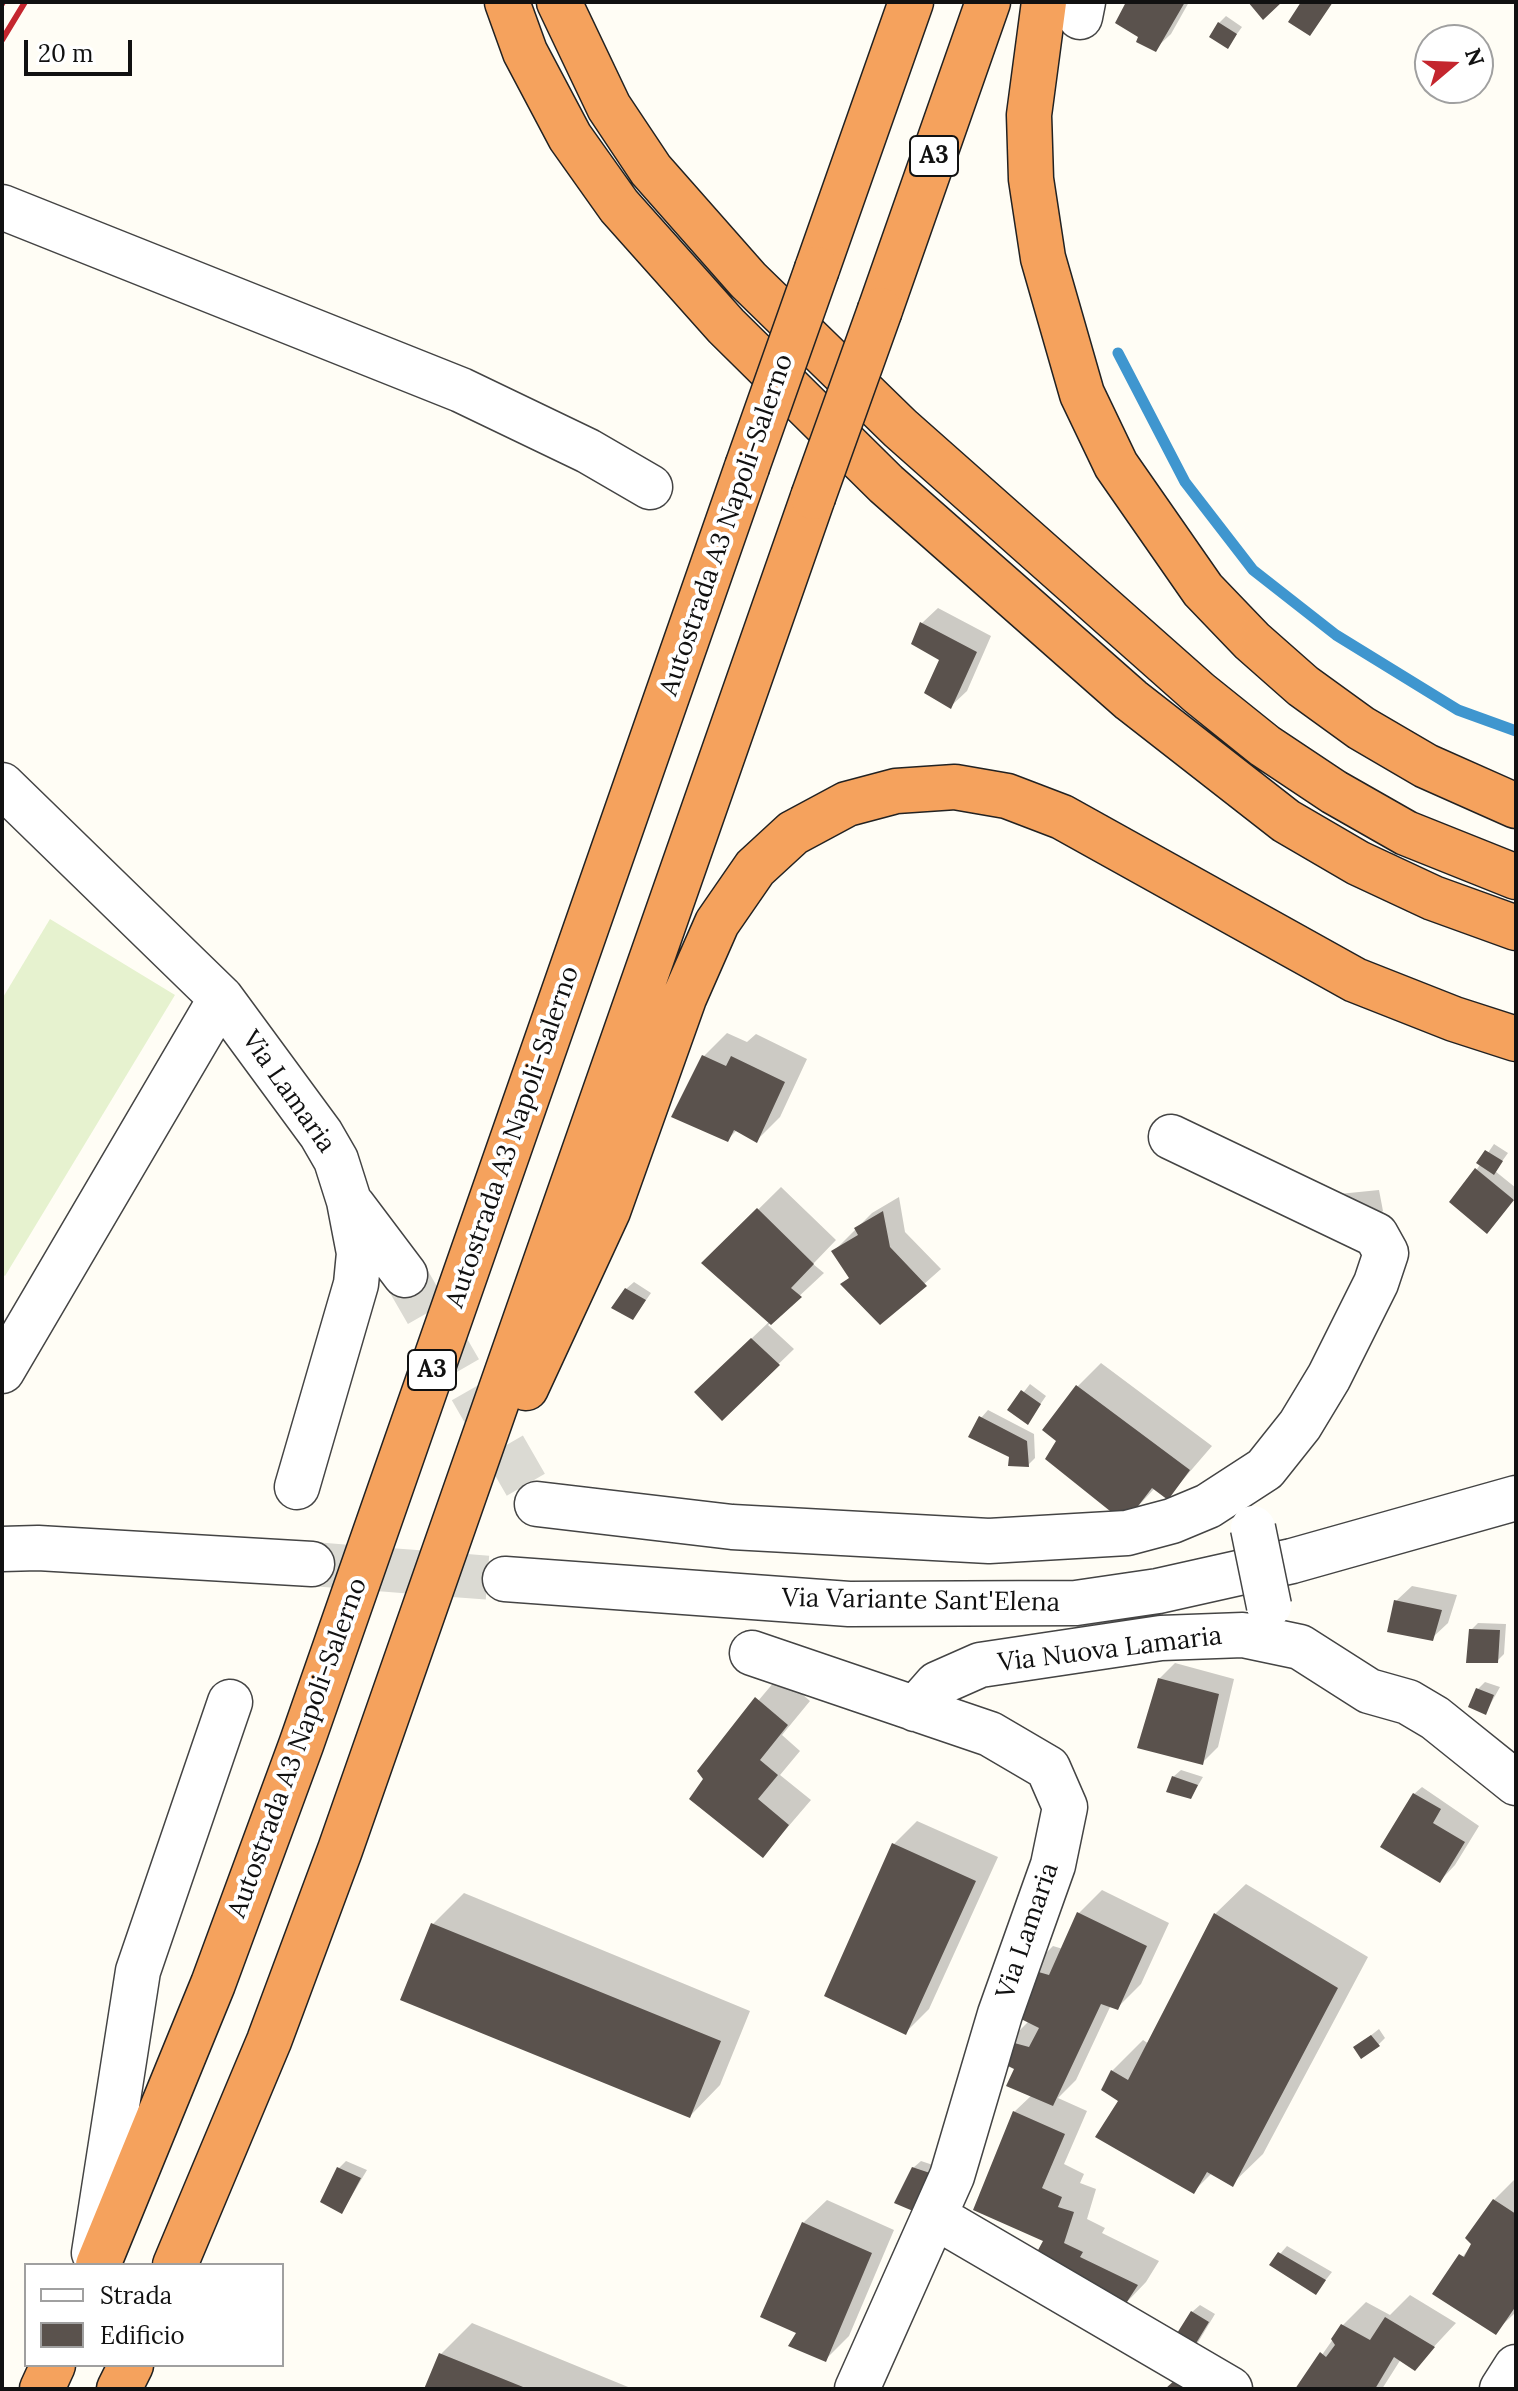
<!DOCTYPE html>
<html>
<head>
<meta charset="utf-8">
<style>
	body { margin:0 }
	#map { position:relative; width:1518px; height:2391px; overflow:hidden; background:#fffdf5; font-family:Lora,serif }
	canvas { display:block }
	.frame { position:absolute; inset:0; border:4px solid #111; pointer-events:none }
	.legend { position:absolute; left:24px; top:2263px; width:260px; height:104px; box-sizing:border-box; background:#fff; border:2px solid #a0a0a0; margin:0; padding:10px 14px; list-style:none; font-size:24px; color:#111 }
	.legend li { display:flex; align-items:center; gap:16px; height:40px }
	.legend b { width:40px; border:2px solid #a0a0a0 }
	.north { position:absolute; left:1414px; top:24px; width:80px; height:80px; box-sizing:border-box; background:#fff; border:2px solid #a0a0a0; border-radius:50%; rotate:71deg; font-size:22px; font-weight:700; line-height:32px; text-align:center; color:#111 }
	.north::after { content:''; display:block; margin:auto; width:28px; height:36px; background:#c4262e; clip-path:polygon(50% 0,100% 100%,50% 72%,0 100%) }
	.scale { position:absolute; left:24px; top:40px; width:108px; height:36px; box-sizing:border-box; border:4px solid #111; border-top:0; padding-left:10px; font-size:24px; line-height:28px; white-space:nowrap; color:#111; -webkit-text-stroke:6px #fff; paint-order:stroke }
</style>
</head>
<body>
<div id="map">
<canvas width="1518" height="2391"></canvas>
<div class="frame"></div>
<ul class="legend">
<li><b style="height:10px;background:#fff"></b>Strada</li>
<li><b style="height:22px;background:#5a524d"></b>Edificio</li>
</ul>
<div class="north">N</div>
<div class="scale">20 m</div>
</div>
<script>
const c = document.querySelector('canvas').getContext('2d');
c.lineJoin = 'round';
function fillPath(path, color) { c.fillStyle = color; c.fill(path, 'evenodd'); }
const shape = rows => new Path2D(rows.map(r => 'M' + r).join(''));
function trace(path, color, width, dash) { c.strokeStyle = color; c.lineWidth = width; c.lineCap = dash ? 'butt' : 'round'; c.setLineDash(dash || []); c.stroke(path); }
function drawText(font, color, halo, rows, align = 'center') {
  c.font = font + ' Lora,serif'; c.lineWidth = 8; c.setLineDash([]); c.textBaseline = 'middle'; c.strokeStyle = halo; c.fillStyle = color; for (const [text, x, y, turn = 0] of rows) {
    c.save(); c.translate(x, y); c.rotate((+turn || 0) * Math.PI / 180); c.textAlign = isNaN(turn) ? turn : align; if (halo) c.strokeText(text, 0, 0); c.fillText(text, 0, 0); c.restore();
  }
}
const pitch = shape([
	[50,919,175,995,5,1276,2,1274,2,999]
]);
const shadow = shape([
	[1129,2,1189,2,1171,34,1155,49,1141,37],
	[1226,16,1242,27,1228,46,1219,23],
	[938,608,991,636,967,691,951,706,942,659,922,623],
	[727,1033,747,1042,756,1034,807,1059,780,1117,756,1141,737,1130,728,1139,704,1056],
	[1494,1144,1508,1153,1495,1171,1516,1188,1516,1196,1494,1224,1477,1169],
	[781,1187,836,1240,813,1264,824,1273,768,1325,794,1349,722,1419,712,1376,770,1321,704,1263],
	[1379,1190,1383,1211,1375,1218,1339,1194],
	[899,1197,905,1232,941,1269,880,1323,834,1251,872,1213],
	[634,1282,651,1293,639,1310,626,1289],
	[1101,1363,1212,1446,1168,1497,1155,1488,1125,1520,1058,1441,1078,1386],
	[1030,1384,1046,1396,1028,1422,1010,1410],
	[988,1410,1034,1434,1035,1458,1028,1465,1011,1455,981,1418],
	[1412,1586,1457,1595,1448,1623,1432,1638,1396,1601],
	[1478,1623,1506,1624,1504,1654,1497,1661,1471,1630],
	[1175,1663,1234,1679,1218,1747,1202,1763,1159,1679],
	[780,1675,810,1701,782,1735,800,1751,780,1775,811,1800,763,1856,699,1771],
	[1485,1682,1500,1687,1486,1712,1477,1690],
	[1181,1770,1203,1777,1191,1797,1173,1777],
	[1422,1787,1479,1826,1455,1865,1440,1881,1414,1794],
	[917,1821,998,1857,929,2009,905,2033,827,1995,894,1844],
	[1246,1884,1368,1957,1263,2154,1232,2184,1212,2173,1194,2191,1120,2100,1104,2089,1112,2071,1143,2040,1149,2044,1215,1914],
	[1102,1890,1169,1923,1141,1984,1117,2008,1111,2005,1076,2080,1058,2098,1087,2111,1064,2164,1084,2174,1080,2183,1096,2189,1087,2219,1105,2228,1102,2233,1159,2261,1146,2282,1123,2306,1046,2240,1014,2112,1032,2095,1016,2068,1008,2042,1029,2021,1029,1970,1053,1946,1063,1949,1079,1913],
	[464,1893,750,2011,720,2085,690,2116,433,1924],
	[1379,2029,1385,2038,1378,2045,1356,2047],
	[346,2161,367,2170,342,2212,339,2168],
	[921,2161,936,2166,920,2202,913,2168],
	[1516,2178,1516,2312,1495,2332,1435,2294,1473,2243,1494,2200],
	[827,2200,894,2230,849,2336,825,2360,799,2332,803,2223],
	[1287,2246,1332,2272,1316,2292,1280,2254],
	[1410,2295,1456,2323,1414,2368,1401,2359,1382,2389,1298,2389,1343,2325,1366,2302,1390,2315],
	[1200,2305,1215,2314,1194,2349,1192,2312],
	[472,2323,633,2389,427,2389,441,2354]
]);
const stream = shape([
	[1118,353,1185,482,1253,570,1336,635,1458,710,1516,731]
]);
const building = shape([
	[1126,2,1185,2,1156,52,1136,42,1138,37,1115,23],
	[1248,2,1282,2,1263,20],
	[1301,2,1333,2,1310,36,1288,22],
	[1218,22,1237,34,1228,49,1209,37],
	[920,622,977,652,951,709,924,693,939,660,911,644],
	[702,1055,726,1066,731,1056,785,1082,757,1143,734,1130,728,1142,671,1117],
	[1485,1150,1503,1161,1494,1175,1476,1163],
	[1475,1168,1514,1200,1487,1234,1449,1202],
	[757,1208,814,1264,791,1288,802,1297,771,1325,701,1263],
	[883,1211,890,1247,927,1286,880,1325,840,1284,849,1278,831,1251,858,1235,854,1228],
	[625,1288,646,1300,633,1320,611,1308],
	[751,1338,780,1365,722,1421,694,1392],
	[1076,1385,1190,1470,1168,1500,1152,1488,1125,1523,1045,1459,1056,1441,1042,1430],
	[1021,1390,1041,1404,1028,1425,1007,1410],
	[979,1416,1027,1441,1029,1467,1008,1466,1009,1457,968,1437],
	[1394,1600,1442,1610,1433,1641,1387,1632],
	[1469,1629,1500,1630,1498,1663,1466,1663],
	[1158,1678,1219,1694,1203,1765,1137,1748],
	[1476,1688,1494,1695,1486,1715,1468,1707],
	[755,1697,788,1725,760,1760,778,1775,758,1799,789,1825,763,1858,689,1799,703,1779,697,1771],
	[1172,1776,1198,1785,1191,1799,1166,1792],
	[1413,1793,1441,1809,1433,1823,1465,1842,1440,1883,1380,1847],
	[892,1843,976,1881,906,2035,824,1996],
	[1077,1912,1147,1946,1118,2010,1101,2004,1053,2106,1006,2086,1014,2069,998,2061,1007,2041,1029,2047,1039,2028,1007,2012,1028,1969,1049,1975],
	[1214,1913,1338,1988,1233,2187,1207,2172,1194,2194,1095,2137,1118,2101,1101,2090,1111,2070,1128,2080],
	[431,1923,721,2041,690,2118,400,2000],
	[1371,2035,1380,2046,1361,2059,1353,2047],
	[1013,2111,1065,2134,1042,2188,1062,2197,1058,2207,1074,2212,1064,2243,1083,2252,1080,2257,1138,2285,1123,2308,1031,2263,1043,2241,973,2210],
	[337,2167,361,2178,342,2214,320,2202],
	[912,2167,930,2173,913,2211,894,2203],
	[1493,2199,1516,2214,1516,2306,1496,2335,1432,2294,1459,2254,1464,2257,1471,2244,1465,2238],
	[802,2222,872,2253,826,2362,788,2346,796,2333,760,2317],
	[1278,2252,1326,2280,1316,2295,1269,2265],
	[1191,2311,1209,2322,1187,2358,1169,2346],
	[1385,2317,1435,2347,1415,2371,1394,2357,1375,2389,1295,2389,1320,2352,1326,2357,1335,2345,1331,2339,1341,2324,1370,2340],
	[439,2353,528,2389,424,2389],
	[1176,2379,1188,2389,1165,2389]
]);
const minorTunnel = shape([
	[405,1275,526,1485],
	[312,1564,505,1579]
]);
const minor = shape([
	[1080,17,1083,2],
	[2,207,461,390,588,451,650,487],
	[2,785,221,998,321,1134,336,1160,349,1201,359,1253,356,1284,297,1487],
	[353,1206,405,1275],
	[2,1371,221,998],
	[537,1504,732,1527,989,1541,1127,1533,1172,1521,1208,1506,1265,1469,1300,1425,1329,1377,1376,1283,1386,1253,1376,1235,1171,1137],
	[2,1549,38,1548,312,1564],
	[505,1579,849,1604,1076,1603,1158,1591,1292,1561,1516,1498],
	[752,1653,990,1734,1048,1768,1065,1807,1053,1865,1000,2014,952,2176,857,2389],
	[915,1709,937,1684,980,1665,1161,1638,1243,1635,1300,1647,1369,1691,1408,1702,1435,1718,1516,1783],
	[934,2216,1230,2389],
	[94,2253,138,1971,230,1702],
	[1502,2389,1516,2367]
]);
const highway = shape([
	[507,2,525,52,570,137,619,206,726,326,886,484,1131,700,1286,821,1358,863,1433,898,1516,928],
	[559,2,609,107,651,170,748,280,900,428,1199,693,1265,746,1334,792,1406,833,1516,877],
	[1044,2,1029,115,1031,179,1043,258,1082,394,1116,465,1203,590,1252,641,1303,686,1361,728,1426,766,1516,806],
	[817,269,911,2],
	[880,310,988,2],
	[526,1388,608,1211,684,998,717,923,755,868,793,833,847,804,896,791,955,787,1007,796,1062,817,1355,980,1454,1019,1516,1039],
	[98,2265,213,1984,301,1745,747,467],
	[175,2265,269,2041,340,1850,813,497],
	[42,2389,53,2365],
	[119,2389,131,2365]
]);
const rail = shape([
	[2,4,3,2],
	[2,40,25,2]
]);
const minorBridge = shape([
	[1253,1528,1269,1606]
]);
const highwayBridge = shape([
	[747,467,817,269],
	[813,497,880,310]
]);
const shields = [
	[934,156,48],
	[432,1370,48]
];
const shieldNames = [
	["A3",934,156],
	["A3",432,1370]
];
const streetNames = [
	["Autostrada A3 Napoli-Salerno",727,525,-71],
	["Via Lamaria",288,1092,55],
	["Autostrada A3 Napoli-Salerno",513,1137,-71],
	["Via Variante Sant'Elena",921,1601,1],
	["Via Nuova Lamaria",1110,1650,-7],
	["Autostrada A3 Napoli-Salerno",298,1748,-70],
	["Via Lamaria",1028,1931,-71]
];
fillPath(pitch, '#e6f2cf');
fillPath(shadow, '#0003');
trace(stream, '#3f96cf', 11);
fillPath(building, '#5a524d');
trace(minorTunnel, '#dbdad3', 44, [44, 22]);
trace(minor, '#444', 47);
trace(highway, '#222', 47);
trace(minor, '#fff', 44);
trace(highway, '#f5a25d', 44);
trace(rail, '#c4262e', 6);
trace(minorBridge, '#444', 47, []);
trace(highwayBridge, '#222', 47, []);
trace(minorBridge, '#fff', 44);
trace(highwayBridge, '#f5a25d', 44);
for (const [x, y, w] of shields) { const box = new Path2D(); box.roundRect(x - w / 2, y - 20, w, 40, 6); c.fillStyle = '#fff'; c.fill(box); trace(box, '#111', 2); }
drawText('bold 24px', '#111', null, shieldNames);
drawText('26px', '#111', '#fff', streetNames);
</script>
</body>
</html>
